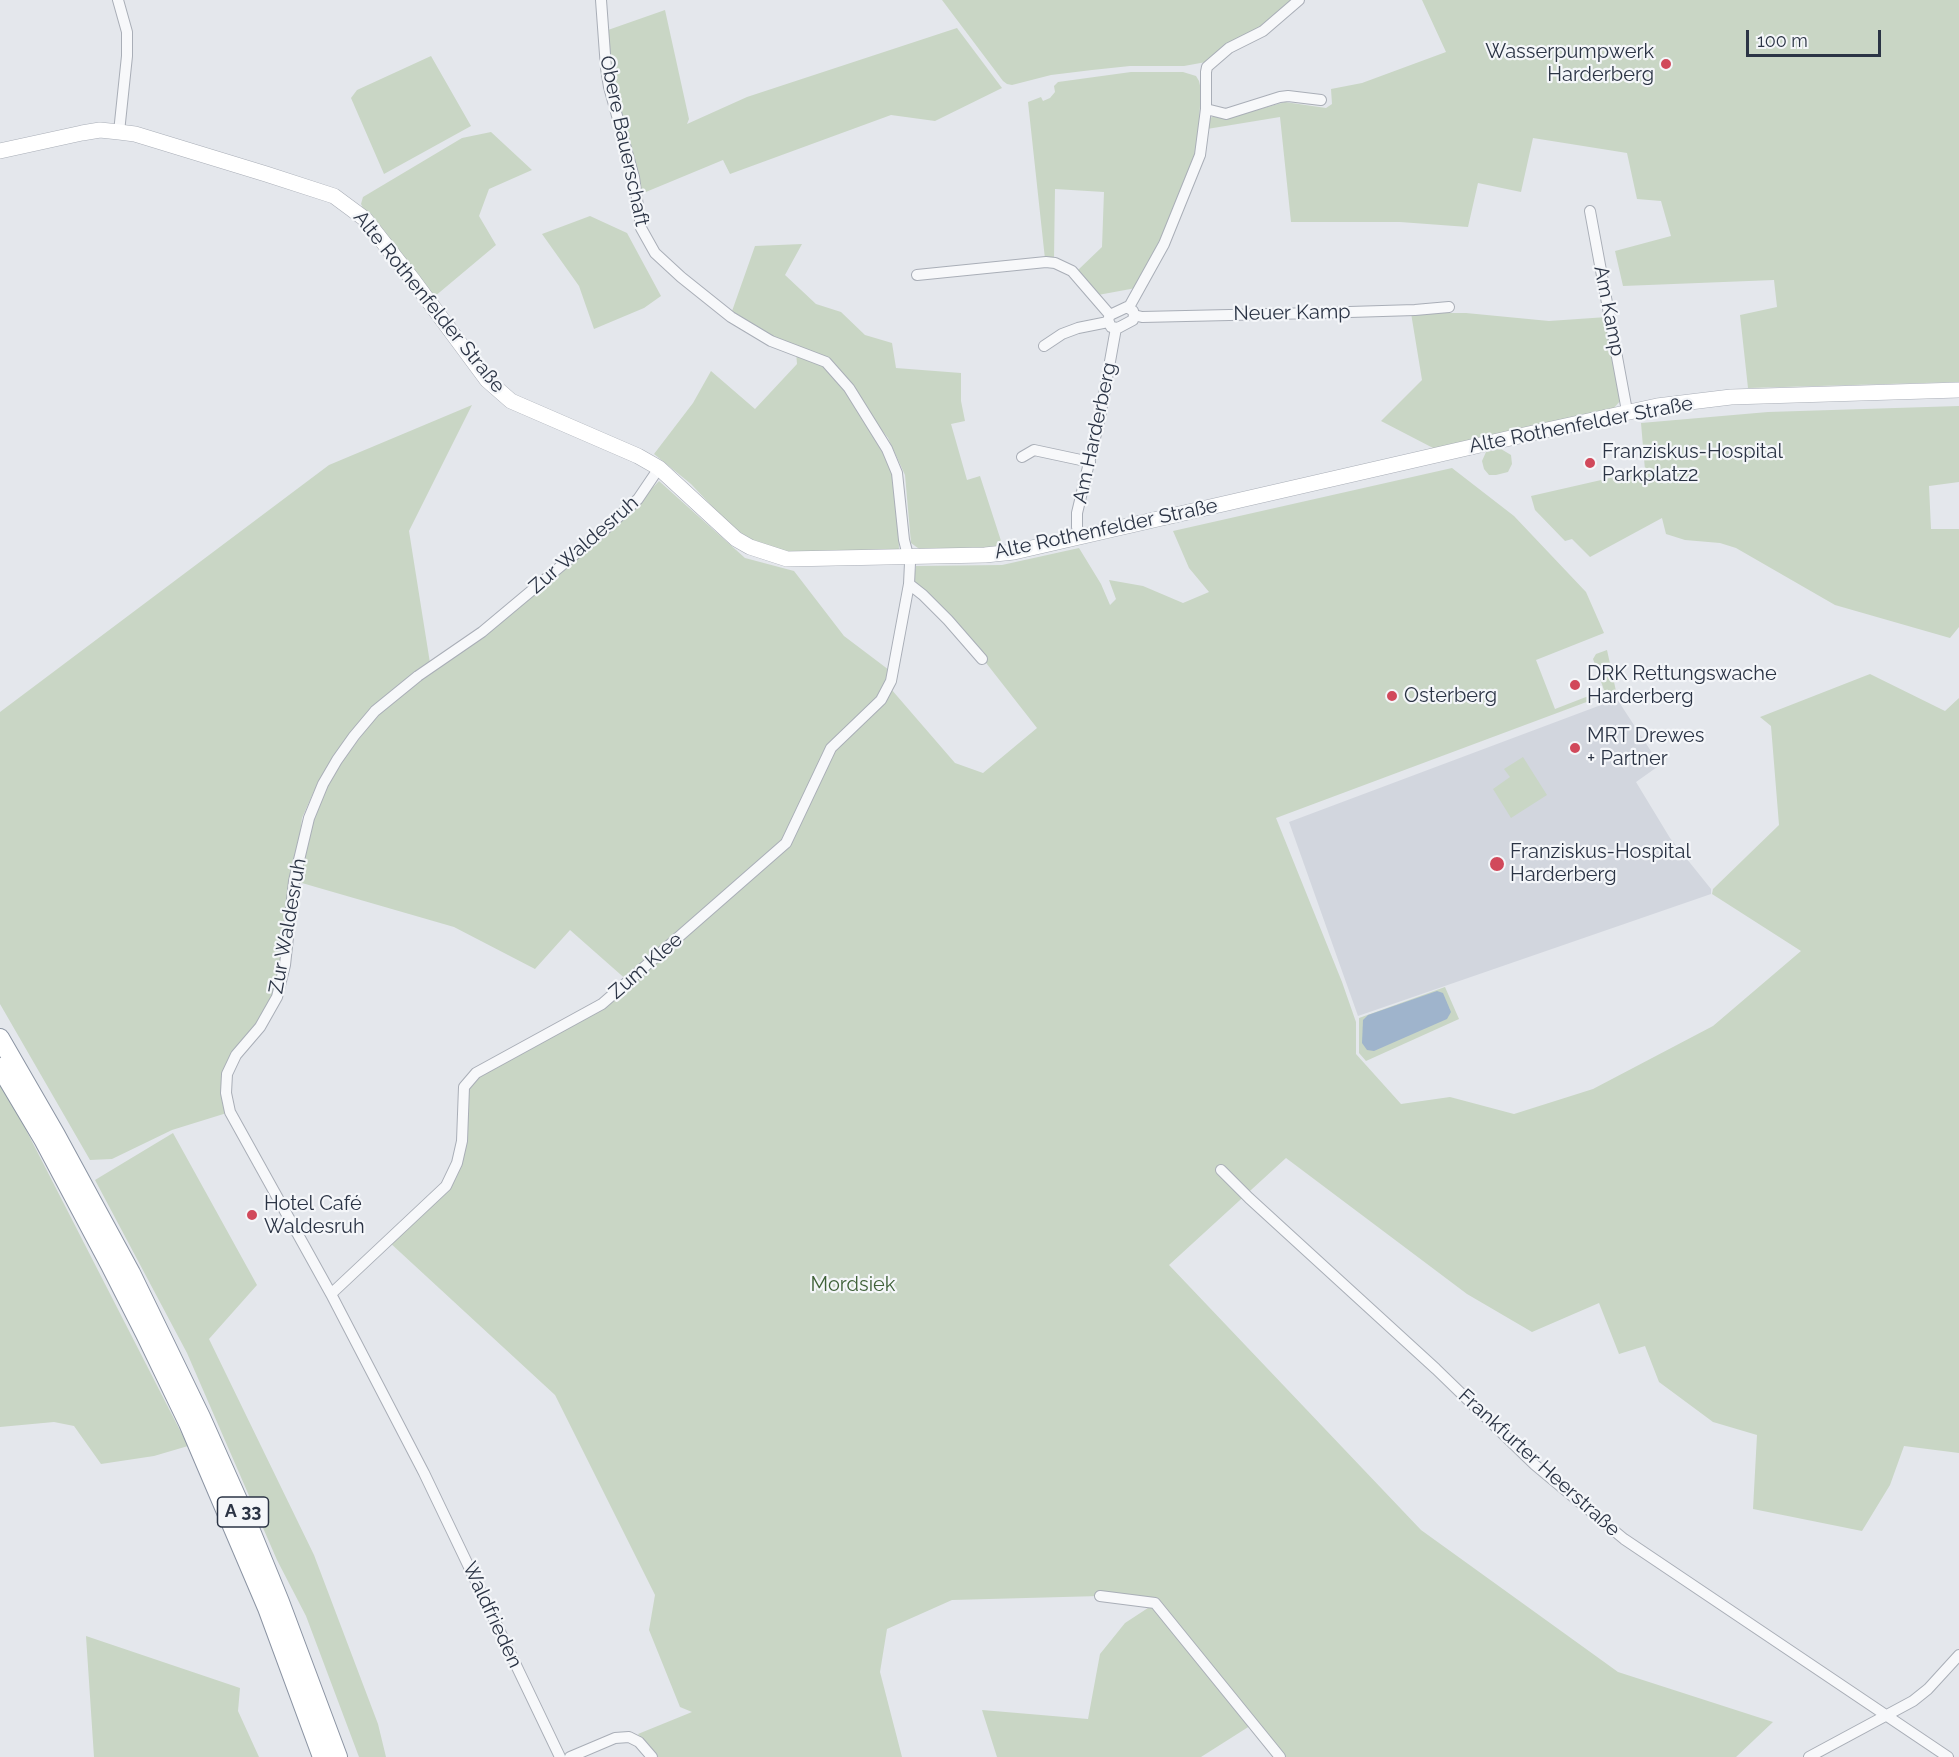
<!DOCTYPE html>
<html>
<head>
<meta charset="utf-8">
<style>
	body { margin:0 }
	#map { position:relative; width:1959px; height:1757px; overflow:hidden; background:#e4e7ec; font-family:Raleway,sans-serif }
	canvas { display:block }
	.scale { position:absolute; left:1746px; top:30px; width:135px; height:27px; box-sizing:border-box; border:3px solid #2b3445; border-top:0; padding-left:8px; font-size:18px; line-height:21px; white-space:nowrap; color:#2b3445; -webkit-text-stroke:4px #f4f6f9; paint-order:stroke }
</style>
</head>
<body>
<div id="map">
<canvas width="1959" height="1757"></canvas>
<div class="scale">100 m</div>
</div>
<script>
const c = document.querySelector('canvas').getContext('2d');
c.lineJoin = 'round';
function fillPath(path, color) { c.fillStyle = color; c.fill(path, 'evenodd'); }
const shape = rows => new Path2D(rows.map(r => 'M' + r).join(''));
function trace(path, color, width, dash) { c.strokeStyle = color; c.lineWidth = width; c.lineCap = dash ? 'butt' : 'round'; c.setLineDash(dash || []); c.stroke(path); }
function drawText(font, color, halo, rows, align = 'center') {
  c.font = font + ' Raleway,sans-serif'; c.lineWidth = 4.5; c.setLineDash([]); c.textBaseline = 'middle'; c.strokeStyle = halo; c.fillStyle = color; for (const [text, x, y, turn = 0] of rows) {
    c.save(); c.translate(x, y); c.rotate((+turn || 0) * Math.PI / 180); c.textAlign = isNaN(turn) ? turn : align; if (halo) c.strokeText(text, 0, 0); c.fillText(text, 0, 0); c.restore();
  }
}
const built = shape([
	[1617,699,1660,765,1636,782,1670,838,1711,889,1711,894,1358,1016,1289,822]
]);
const green = shape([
	[942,0,1299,0,1263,31,1206,62,1184,66,1130,66,1092,70,1051,75,1012,85,1007,84,1003,81],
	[1422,0,1959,0,1959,382,1748,388,1740,315,1777,307,1774,280,1623,286,1615,251,1671,236,1661,201,1637,199,1627,153,1533,138,1521,192,1478,183,1468,227,1400,222,1291,222,1280,117,1207,129,1208,119,1212,117,1232,117,1285,102,1326,108,1332,104,1331,89,1362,83,1446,52],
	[665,10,689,119,687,124,747,97,957,28,1002,88,935,121,891,115,730,174,723,160,641,194,611,82,608,30],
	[431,56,471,126,384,174,351,98,357,90],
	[1131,72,1183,72,1196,76,1199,81,1201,90,1197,154,1161,243,1136,288,1098,295,1078,270,1102,247,1104,192,1055,189,1054,259,1045,259,1028,102,1041,97,1043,101,1050,98,1055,92,1054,86,1058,82],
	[491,132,532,170,489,189,479,216,496,245,434,297,366,214,361,204,363,197,462,138],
	[590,216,627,233,661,296,644,308,594,329,579,286,542,234],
	[802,244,785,275,816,304,841,312,865,335,892,343,896,368,961,373,961,401,965,421,951,424,967,480,980,476,1003,547,922,551,911,543,905,475,888,438,854,395,897,473,899,551,800,553,775,549,746,537,722,517,691,484,654,454,693,403,711,371,755,409,797,364,796,351,731,314,755,246],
	[1411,313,1466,313,1549,321,1607,317,1621,400,1614,408,1435,449,1381,421,1422,380],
	[472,405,409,531,430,663,375,704,352,730,334,758,314,791,302,818,295,876,314,818,326,789,341,763,378,714,642,499,659,481,745,558,794,571,844,636,889,670,880,695,891,689,955,763,983,773,1037,728,947,613,913,582,916,566,1002,565,1079,548,1101,584,1110,605,1116,599,1109,580,1143,586,1183,603,1209,592,1189,568,1173,531,1452,468,1514,516,1586,592,1604,633,1536,660,1555,709,1604,690,1593,659,1596,654,1607,650,1616,691,1276,818,1342,982,1356,1022,1356,1054,1401,1104,1450,1097,1514,1114,1593,1089,1713,1026,1801,951,1712,894,1713,889,1779,825,1771,726,1760,717,1870,674,1945,711,1959,698,1959,1453,1904,1446,1890,1485,1862,1531,1753,1509,1757,1435,1713,1422,1659,1382,1645,1346,1619,1354,1599,1303,1532,1332,1467,1294,1286,1158,1169,1265,1421,1530,1618,1672,1773,1722,1736,1757,1280,1757,1253,1724,1201,1757,997,1757,982,1710,1088,1719,1100,1654,1125,1623,1154,1604,1100,1596,952,1600,887,1629,880,1672,902,1757,658,1757,638,1734,692,1712,680,1707,649,1630,655,1595,555,1395,388,1241,446,1186,457,1163,464,1087,629,982,570,930,535,969,454,927,295,881,277,997,227,1074,230,1112,172,1130,112,1159,90,1160,0,1004,0,712,329,465],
	[1959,406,1959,482,1929,486,1931,529,1959,529,1959,627,1950,638,1835,605,1736,548,1720,543,1685,540,1666,534,1662,518,1590,557,1572,539,1565,541,1535,510,1531,496,1645,470,1641,423,1768,412],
	[1501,449,1511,455,1512,464,1508,472,1496,475,1489,475,1484,469,1482,461,1486,452],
	[1523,757,1547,795,1511,818,1493,789,1510,777,1504,769],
	[1445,987,1459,1019,1366,1061,1359,1053,1359,1018],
	[0,1079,188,1446,154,1456,101,1464,74,1426,54,1422,0,1427],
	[173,1133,257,1285,209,1339,314,1555,378,1724,386,1757,359,1757,306,1616,277,1560,187,1353,95,1180],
	[86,1636,240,1688,238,1711,259,1757,94,1757]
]);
const water = shape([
	[1437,991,1443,993,1451,1012,1447,1019,1374,1051,1367,1050,1362,1043,1363,1020,1368,1015]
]);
const street = shape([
	[118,0,127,32,127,56,119,132],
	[1206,109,1226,114,1280,97,1288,96,1321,100],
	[1590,211,1627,411],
	[917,275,1046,262,1055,263,1072,271,1110,315],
	[1127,307,1133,311,1134,315,1133,320,1118,328,1111,327,1108,320,1110,315,1127,307],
	[1129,307,1164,244,1200,155,1206,109,1206,72,1207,67,1229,48,1263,31,1299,0],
	[1134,315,1142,317,1317,313,1415,310,1449,307],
	[1044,346,1062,334,1078,328,1108,322],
	[1022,457,1034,450,1090,462],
	[1080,537,1077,527,1077,513,1100,417,1116,328],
	[909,584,923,595,948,620,982,659],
	[1221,1170,1249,1198,1436,1369,1535,1465,1624,1539,1948,1757],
	[331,1294,446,1186,457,1163,462,1141,464,1087,476,1073,602,1004,786,843,831,748,881,700,891,681,909,584,910,563,904,540,897,473,887,449,849,388,826,362,771,341,731,317,681,277,655,253,641,228,634,177,609,87,606,68,601,0],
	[1100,1596,1155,1603,1280,1757],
	[560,1757,424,1473,331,1294,230,1112,226,1093,227,1074,236,1055,260,1027,277,997,285,965,294,881,309,818,323,784,337,760,354,736,375,711,418,676,482,632,604,530,638,499,659,468],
	[570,1757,615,1738,629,1737,639,1742,652,1757],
	[1809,1757,1913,1701,1928,1689,1959,1655]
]);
const secondary = shape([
	[0,151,82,133,100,130,119,132,135,134,266,174,334,196,365,219,413,280,487,380,511,401,638,456,659,468,736,539,750,547,787,559,985,555,1014,552,1515,437,1657,406,1731,397,1959,390]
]);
const highway = shape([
	[0,1038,56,1135,131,1273,201,1417,242,1509,280,1602,338,1757],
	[0,1067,44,1141,110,1265,145,1334,188,1423,267,1608,322,1757]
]);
const markers = [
	[1666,64,6,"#d1495b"],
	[1590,463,6,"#d1495b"],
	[1575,685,6,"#d1495b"],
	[1392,696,6,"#d1495b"],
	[1575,748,6,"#d1495b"],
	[1497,864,8,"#d1495b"],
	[252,1215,6,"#d1495b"]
];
const shields = [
	[243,1512,51]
];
const shieldNames = [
	["A 33",243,1512]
];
const poiNames = [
	["Wasserpumpwerk",1654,52,"right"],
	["Harderberg",1654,75,"right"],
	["Franziskus-Hospital",1602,452],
	["Parkplatz2",1602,475],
	["DRK Rettungswache",1587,674],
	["Harderberg",1587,697],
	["Osterberg",1404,696],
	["MRT Drewes",1587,736],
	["+ Partner",1587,759],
	["Franziskus-Hospital",1510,852],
	["Harderberg",1510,875],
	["Hotel Café",264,1204],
	["Waldesruh",264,1227]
];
const streetNames = [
	["Obere Bauerschaft",624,141,78],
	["Alte Rothenfelder Straße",429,302,51],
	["Am Kamp",1609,311,79],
	["Neuer Kamp",1292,313,-1],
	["Alte Rothenfelder Straße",1581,425,-11],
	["Am Harderberg",1095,433,-78],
	["Alte Rothenfelder Straße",1106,529,-12],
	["Zur Waldesruh",584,545,-41],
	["Zur Waldesruh",288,926,-80],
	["Zum Klee",646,966,-41],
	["Frankfurter Heerstraße",1539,1463,42],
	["Waldfrieden",492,1615,65]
];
const parkNames = [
	["Mordsiek",853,1285]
];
fillPath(built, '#d2d6de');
fillPath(green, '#c9d6c5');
fillPath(water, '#9fb4cc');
trace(street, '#a9aeb7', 12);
trace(secondary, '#a9aeb7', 16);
trace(highway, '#8b94a3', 20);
trace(street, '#f7f8fa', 10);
trace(secondary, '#fff', 15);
trace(highway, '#fff', 18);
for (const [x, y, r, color] of markers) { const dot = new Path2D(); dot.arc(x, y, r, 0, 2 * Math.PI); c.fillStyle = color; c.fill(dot); trace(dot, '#f4f6f9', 2); }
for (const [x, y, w] of shields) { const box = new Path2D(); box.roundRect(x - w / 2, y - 15, w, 30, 4.5); c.fillStyle = '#f4f6f9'; c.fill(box); trace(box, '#2b3445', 1.5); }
drawText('bold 18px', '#2b3445', null, shieldNames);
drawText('20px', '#2b3445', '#f4f6f9', poiNames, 'left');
drawText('20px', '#2b3445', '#f4f6f9', streetNames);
drawText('20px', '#3f6138', '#f4f6f9', parkNames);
</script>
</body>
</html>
